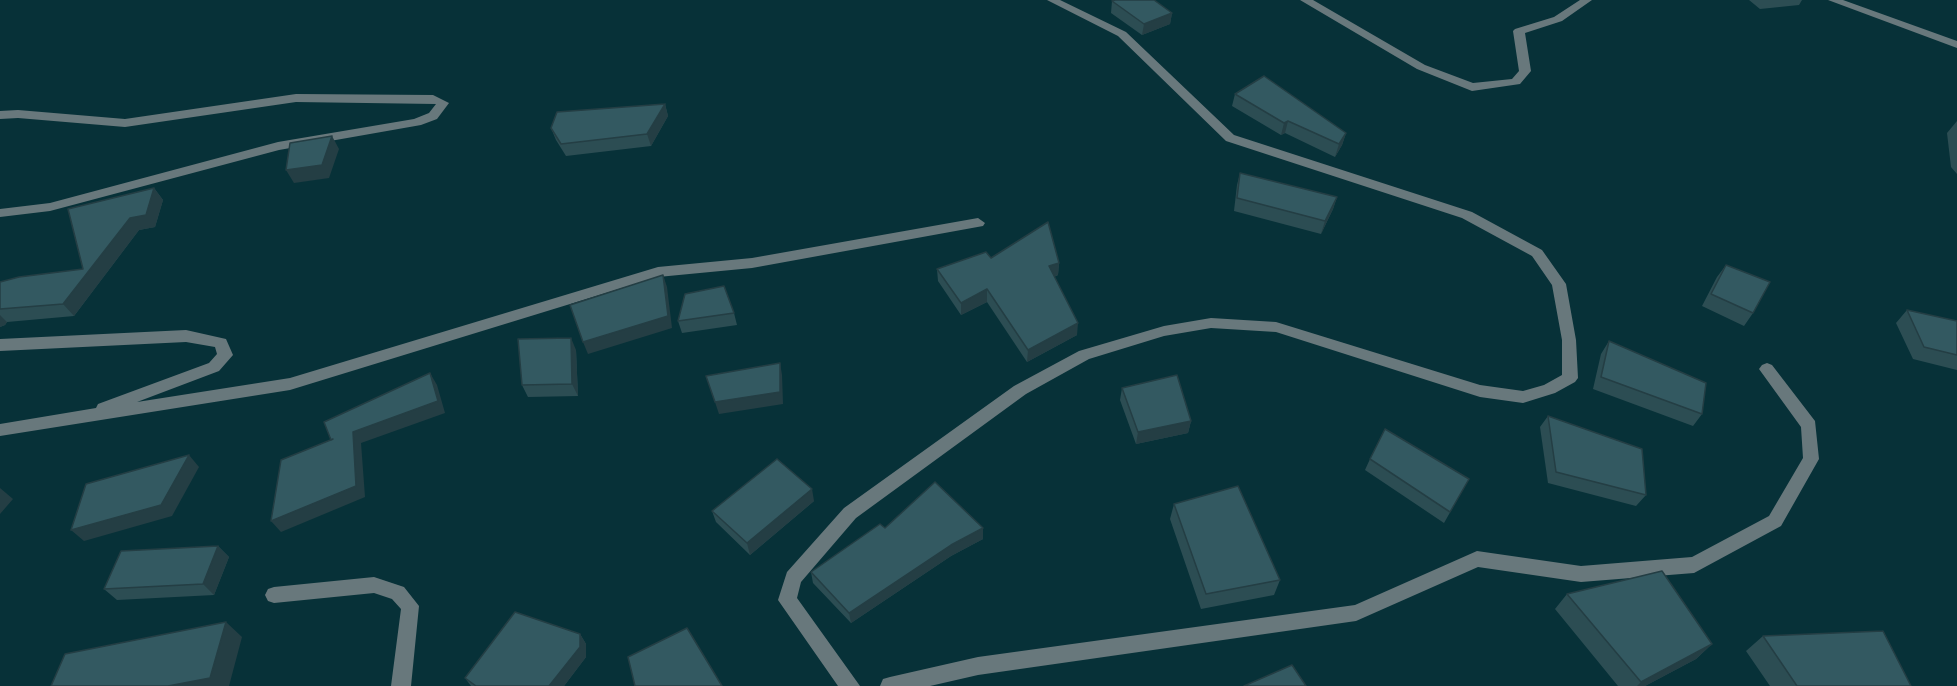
<!DOCTYPE html>
<html>
<head>
<meta charset="utf-8">
<style>
	body { margin:0 }
	canvas { display:block; background:#073138 }
</style>
</head>
<body>
<canvas width="1957" height="686"></canvas>
<script>
const c = document.querySelector('canvas').getContext('2d');
c.lineJoin = 'round';
const shape = rows => new Path2D(rows.map(r => 'M' + r).join(''));
function fillPath(path, color) { c.fillStyle = color; c.fill(path, 'evenodd'); }
function trace(path, color, width, dash) { c.strokeStyle = color; c.lineWidth = width; c.lineCap = dash ? 'butt' : 'round'; c.setLineDash(dash || []); c.stroke(path); }
const minor = shape([
	[1047,0,1060,0,1126,32,1234,135,1472,212,1542,250,1566,284,1576,340,1578,378,1575,382,1555,393,1523,403,1480,397,1276,332,1211,328,1164,336,1089,359,1026,394,856,518,801,582,797,598,860,686,838,686,778,600,787,572,844,508,1014,386,1079,351,1164,326,1211,318,1276,322,1480,385,1523,391,1544,385,1562,375,1562,340,1552,285,1532,256,1462,218,1226,141,1118,36,1047,0],
	[1300,0,1313,0,1425,65,1473,83,1512,79,1519,71,1513,31,1515,29,1554,17,1580,0,1592,0,1562,21,1525,33,1531,71,1520,84,1472,91,1417,69,1300,0],
	[1828,0,1843,0,1957,41,1957,48,1828,0],
	[296,94,433,95,449,103,437,119,421,125,279,150,50,211,0,217,0,209,50,203,278,142,414,119,429,113,436,104,296,102,125,127,18,118,0,119,0,111,18,110,125,119,296,94],
	[978,218,985,223,983,226,752,268,658,277,290,390,0,436,0,424,96,408,98,404,209,363,217,354,215,347,186,342,0,351,0,339,186,330,226,339,233,355,219,371,137,402,290,378,658,267,752,258,978,218],
	[1767,363,1772,365,1815,421,1819,459,1781,526,1694,573,1581,582,1478,567,1356,621,978,675,930,686,880,686,883,679,890,677,978,657,1355,605,1477,551,1581,566,1692,557,1769,516,1803,458,1801,427,1759,369,1762,365,1767,363],
	[374,577,404,587,419,606,411,686,391,686,401,609,392,599,374,593,274,603,268,601,265,595,268,589,274,587,374,577]
]);
const wall = shape([
	[1749,0,1802,0,1799,5,1760,9],
	[1112,1,1172,13,1170,24,1142,35,1111,13],
	[1235,94,1346,133,1342,145,1335,157,1285,133,1281,135,1232,106],
	[665,104,668,116,651,146,566,156,556,140,551,128],
	[1957,121,1957,174,1951,167,1947,133],
	[1240,173,1337,197,1333,209,1321,234,1234,211,1237,185],
	[154,188,163,200,155,227,139,230,74,316,7,322,5,325,0,327,0,282,83,269],
	[991,258,1059,263,1058,275,1054,277,1077,335,1027,362,987,302,961,315,938,281,937,269],
	[1726,265,1753,313,1744,326,1702,306,1717,277],
	[1907,310,1957,321,1957,370,1913,359,1896,323],
	[734,313,737,325,682,333,678,321],
	[1609,341,1702,414,1693,426,1593,389,1601,354],
	[576,350,578,396,528,397,522,385],
	[1122,388,1191,421,1188,433,1136,444,1120,400],
	[1548,416,1646,495,1636,506,1548,483,1540,427],
	[1370,459,1469,479,1444,523,1365,470],
	[814,501,750,555,716,522,712,511],
	[1174,504,1280,580,1274,595,1201,609,1170,519],
	[885,528,983,528,983,539,951,556,851,623,813,583,811,572],
	[218,546,229,557,214,595,117,600,104,589],
	[1567,594,1712,644,1696,659,1645,686,1618,686,1555,609],
	[580,634,586,644,586,657,564,686,471,686,465,678],
	[1763,636,1911,686,1770,686,1746,651]
]);
const shadedWall = shape([
	[1172,13,1170,24,1142,35,1144,24],
	[665,104,668,116,651,146,647,134],
	[1288,121,1285,133,1281,135,1284,123],
	[1346,133,1342,145,1335,157,1339,144],
	[332,136,339,149,329,178,294,183,286,170],
	[154,188,163,200,155,227,139,230,74,316,63,304],
	[1337,197,1333,209,1321,234,1325,221],
	[1059,263,1058,275,1048,279,1049,266],
	[663,275,667,287,672,328,588,354,583,342],
	[987,289,987,302,961,315,961,303],
	[0,315,7,322,5,325,0,327],
	[1078,323,1077,335,1027,362,1028,350],
	[571,338,576,350,578,396,572,384],
	[780,363,782,375,783,404,719,414,715,402],
	[430,373,437,385,445,413,361,443,365,497,281,532,271,521,353,432],
	[1191,421,1188,433,1136,444,1138,432],
	[189,455,199,467,172,516,84,541,71,530],
	[0,488,13,499,0,514],
	[812,489,814,501,750,555,747,543],
	[983,528,983,539,951,556,851,623,849,613,951,545],
	[218,546,229,557,214,595,203,584],
	[226,622,242,637,229,686,168,686],
	[580,634,586,644,586,657,564,686,549,686],
	[1712,644,1696,659,1645,686,1637,686,1641,682]
]);
const building = shape([
	[1115,0,1154,0,1172,13,1144,24,1112,1,1115,0],
	[1264,76,1346,133,1339,144,1288,121,1284,123,1235,94,1264,76],
	[665,104,647,134,561,144,551,128,557,112,665,104],
	[332,136,322,165,286,170,290,143,332,136],
	[1240,173,1337,197,1325,221,1237,198,1240,173],
	[154,188,146,215,130,218,63,304,0,309,0,282,19,277,83,269,68,209,154,188],
	[1048,222,1059,263,1049,266,1078,323,1028,350,987,289,961,303,937,269,986,252,991,258,1048,222],
	[1726,265,1770,282,1753,313,1711,294,1726,265],
	[663,275,668,316,583,342,570,305,663,275],
	[724,286,734,313,678,321,685,294,724,286],
	[1907,310,1957,321,1957,355,1924,347,1907,310],
	[571,338,572,384,522,385,518,339,571,338],
	[1609,341,1706,383,1702,414,1601,377,1609,341],
	[780,363,780,392,715,402,706,376,780,363],
	[430,373,438,401,353,432,356,486,271,521,281,460,333,439,331,440,324,422,430,373],
	[1177,375,1191,421,1138,432,1122,388,1177,375],
	[1548,416,1642,449,1646,495,1556,472,1548,416],
	[1385,429,1469,479,1450,512,1370,459,1385,429],
	[189,455,161,505,71,530,86,484,189,455],
	[777,459,812,489,747,543,712,511,777,459],
	[935,482,983,528,951,545,849,613,811,572,880,524,885,528,935,482],
	[1238,486,1280,580,1206,594,1174,504,1238,486],
	[218,546,203,584,104,589,121,551,218,546],
	[1662,571,1712,644,1641,682,1567,594,1662,571],
	[515,612,580,634,580,647,549,686,476,686,465,678,515,612],
	[226,622,210,678,168,686,51,686,65,654,226,622],
	[687,628,722,686,635,686,628,657,687,628],
	[1883,631,1911,686,1797,686,1763,636,1883,631],
	[1292,665,1306,686,1244,686,1292,665]
]);
fillPath(minor, '#68787c');
fillPath(wall, '#2c4d53');
fillPath(shadedWall, '#243e44');
fillPath(building, '#335961');
trace(building, '#243e44', 1.5);
</script>
</body>
</html>
